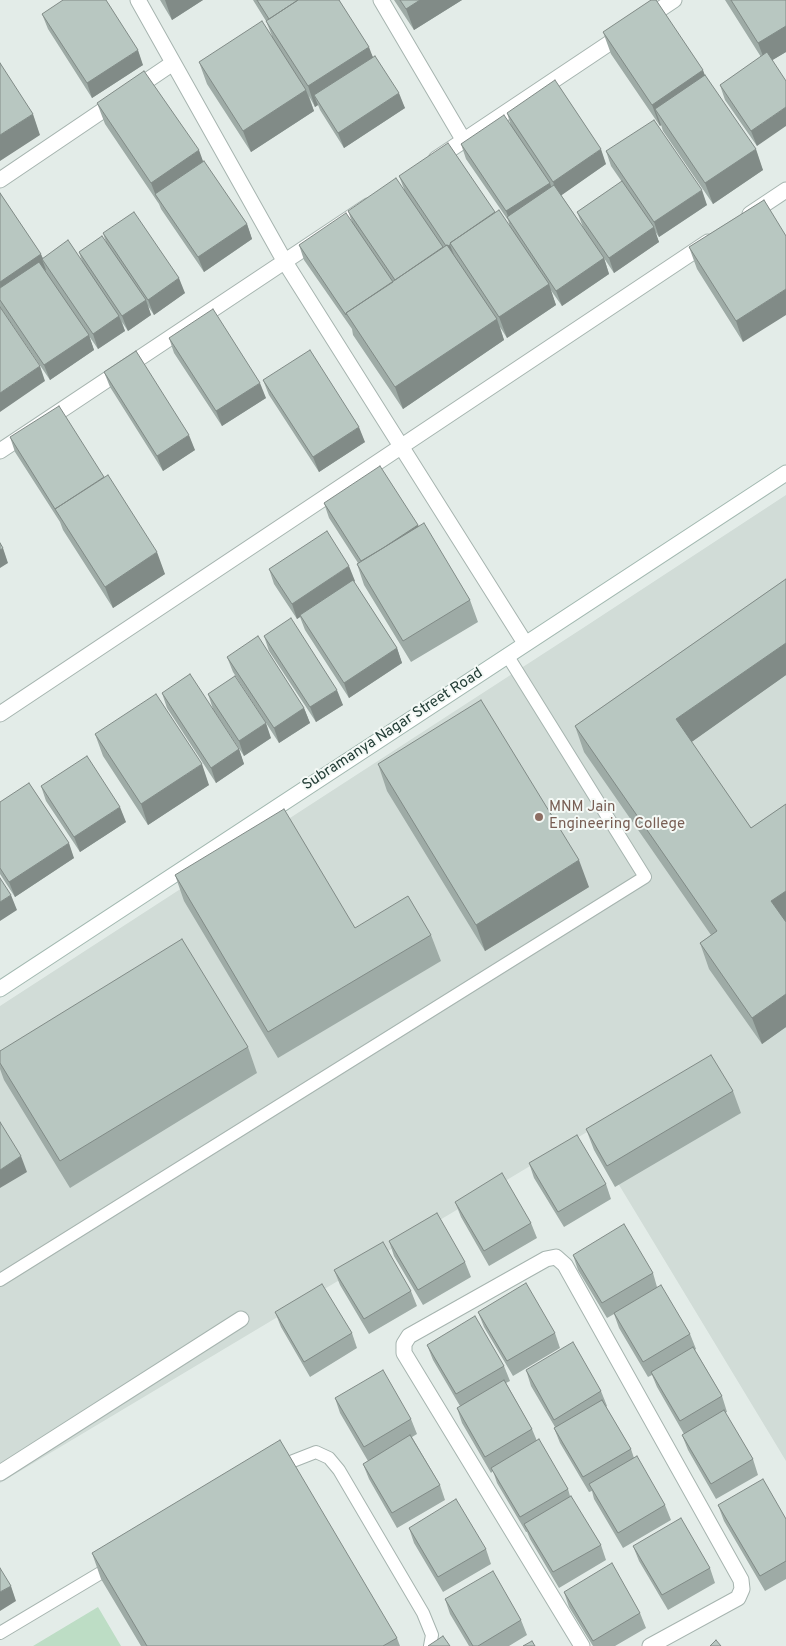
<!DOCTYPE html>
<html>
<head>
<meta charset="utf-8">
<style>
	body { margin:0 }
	canvas { display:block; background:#e3ece8 }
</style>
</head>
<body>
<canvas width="786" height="1646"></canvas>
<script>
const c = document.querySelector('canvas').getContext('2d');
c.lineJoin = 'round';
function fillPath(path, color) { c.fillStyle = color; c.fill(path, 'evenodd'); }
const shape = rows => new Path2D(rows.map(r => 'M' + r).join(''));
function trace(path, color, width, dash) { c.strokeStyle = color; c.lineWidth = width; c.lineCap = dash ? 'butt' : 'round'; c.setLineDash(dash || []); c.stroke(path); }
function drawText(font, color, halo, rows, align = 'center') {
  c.font = font + ' Overpass,sans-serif'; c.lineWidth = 4; c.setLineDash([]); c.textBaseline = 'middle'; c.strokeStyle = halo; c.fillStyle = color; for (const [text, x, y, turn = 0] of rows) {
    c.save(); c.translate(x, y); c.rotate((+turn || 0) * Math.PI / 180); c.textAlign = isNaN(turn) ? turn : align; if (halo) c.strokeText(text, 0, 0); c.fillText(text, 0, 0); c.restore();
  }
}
const built = shape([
	[786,495,786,1461,587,1132,0,1483,0,1006,583,628]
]);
const green = shape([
	[98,1607,121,1646,33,1646]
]);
const lane = shape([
	[0,1280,645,877,507,655],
	[278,1470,293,1461,316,1452,329,1458,339,1470,423,1613,432,1635,430,1646],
	[0,1633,114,1565]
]);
const street = shape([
	[138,0,285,262,525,643],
	[381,0,464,141],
	[644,20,674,0],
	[436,159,623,34],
	[0,180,173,63],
	[750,214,786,190],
	[0,451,368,206],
	[0,714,708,242],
	[0,1473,241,1319],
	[582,1646,404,1353,404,1344,409,1336,546,1259,556,1257,565,1265,741,1580,742,1589,738,1598,650,1646]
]);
const secondary = shape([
	[0,989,786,473]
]);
const wall = shape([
	[160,0,203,0,172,20],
	[253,0,339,0,373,57,405,108,344,148,320,110,318,105,315,107,309,96,314,111,251,152,207,84,199,62,272,36,266,21],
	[394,0,462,0,414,30],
	[725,0,786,0,786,52,772,60,757,146,725,100,720,85,761,57],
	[42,14,143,65,92,98,48,29],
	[603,32,705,75,763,170,713,204,663,131,661,125,660,126,611,54],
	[97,103,203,162,247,224,252,239,204,272,161,209,159,204,105,124],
	[507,113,606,164,561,195,604,258,609,274,562,306,550,289,556,305,507,338,500,327,504,340,403,409,353,335,352,329,304,260,299,245,352,222,348,211,404,189,399,176,495,212,510,227,508,220,466,159,461,144,511,126],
	[606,151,707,205,659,237,654,230,659,242,614,273,583,227,577,212,622,182,611,166],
	[0,193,43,258,82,261,79,252,106,242,103,233,185,293,154,315,148,306,151,315,128,331,122,322,125,331,98,349,89,336,94,350,50,380,0,307],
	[764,200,743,342,697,269,689,247],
	[169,338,266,398,222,426,174,353],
	[104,372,195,450,163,471,110,387],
	[263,380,365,442,319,472,269,395],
	[10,437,165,574,113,608,63,530,60,522,15,452],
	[324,503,418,525,470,600,478,622,411,662,364,585,357,564,358,563,329,518],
	[269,569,355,581,354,582,397,648,402,663,349,698,305,630,300,617,297,619,274,584],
	[786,579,786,675,691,742,751,828,786,804,786,1027,762,1044,709,969,700,943,711,935,584,752,575,726],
	[264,636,343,705,316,722,269,651],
	[227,657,304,708,310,723,279,743,233,672],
	[162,693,239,749,244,764,216,783,167,708],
	[208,694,271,738,244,756,213,709],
	[95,734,209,785,148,825,103,756],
	[378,764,589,887,485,951,387,791],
	[41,786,126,822,80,852,46,801],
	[0,802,74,858,15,897,0,874],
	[175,875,355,928,431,935,441,961,278,1058,184,901],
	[248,1047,257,1073,70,1188,4,1080,0,1069,0,1051],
	[733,1091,741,1113,615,1187,594,1150,586,1129],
	[529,1163,606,1184,611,1199,564,1227,534,1178],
	[455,1202,531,1223,537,1238,489,1266,461,1217],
	[389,1241,465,1262,471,1277,423,1305,394,1256],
	[573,1255,653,1273,657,1287,690,1334,696,1349,695,1350,722,1396,727,1412,725,1413,753,1459,758,1475,716,1499,688,1450,682,1435,684,1434,657,1387,652,1375,648,1377,619,1328,614,1314,607,1318,578,1270],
	[334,1270,411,1291,417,1306,369,1334,340,1285],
	[275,1312,352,1333,357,1348,310,1377,281,1327],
	[478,1312,555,1333,560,1348,513,1376,484,1327],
	[427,1345,504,1366,510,1381,506,1383,532,1429,537,1441,568,1489,570,1496,601,1545,606,1560,559,1588,530,1539,527,1532,526,1532,497,1483,493,1471,491,1473,462,1423,457,1408,460,1406,433,1360],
	[526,1370,601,1391,607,1406,606,1407,631,1449,634,1458,665,1505,671,1520,623,1548,594,1499,592,1491,589,1492,560,1443,554,1428,555,1427,531,1386],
	[335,1398,411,1419,417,1434,412,1437,440,1485,445,1500,397,1528,369,1479,363,1464,368,1461,340,1413],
	[718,1505,786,1519,786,1579,765,1591,724,1521],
	[409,1528,486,1549,491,1564,443,1592,414,1543],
	[633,1546,710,1568,715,1583,668,1610,639,1561],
	[92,1553,397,1638,400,1646,141,1646,101,1579],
	[564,1592,640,1613,646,1628,615,1646,593,1646,569,1607],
	[445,1599,521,1620,527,1635,509,1646,469,1646,450,1614]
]);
const shadedWall = shape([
	[165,0,203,0,172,20],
	[420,0,462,0,414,30,406,9],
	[786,26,786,52,766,64,758,43],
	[369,47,377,68,314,95,318,105,315,107,308,86],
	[138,50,143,65,92,98,87,83],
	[703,70,711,92,655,109,661,125,660,126,652,105],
	[306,90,314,111,251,152,243,131],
	[399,93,405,108,344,148,338,133],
	[786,107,786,126,757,146,751,131],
	[33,114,40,135,0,161,0,135],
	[601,149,606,164,559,197,553,182],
	[756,149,763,170,713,204,705,183],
	[199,150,207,172,155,194,159,204,151,183],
	[550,183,555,198,511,224,506,211],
	[702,190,707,205,659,237,654,222],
	[247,224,252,239,204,272,198,257],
	[654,227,659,242,614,273,609,258],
	[450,245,456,260,447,247],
	[41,254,44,262,42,259,46,270,0,301,0,282],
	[604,258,609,274,562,306,556,291],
	[179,278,185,293,154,315,148,300],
	[549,284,556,305,507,338,499,317],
	[786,289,786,315,743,342,736,321],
	[146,300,151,315,128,331,122,316],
	[119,316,125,331,98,349,93,334],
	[497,319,504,340,403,409,395,387],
	[89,335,94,350,50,380,44,365],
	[40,366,45,381,0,412,0,393],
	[260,383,266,398,222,426,216,411],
	[359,427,365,442,319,472,313,457],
	[189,435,195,450,163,471,157,456],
	[418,525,423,540,362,562],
	[3,548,8,563,0,568,0,550],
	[157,552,165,574,113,608,105,587],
	[349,566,355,581,301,617,300,615,300,617,297,619,292,604],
	[786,643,786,675,686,746,676,719],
	[397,648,402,663,349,698,344,683],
	[337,690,343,705,316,722,310,707],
	[304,708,310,723,279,743,274,728],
	[266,723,271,738,244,756,239,741],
	[239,749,244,764,216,783,211,768],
	[202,764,209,785,148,825,141,804],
	[120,807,126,822,80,852,74,837],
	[69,843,74,858,15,897,9,882],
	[579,860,589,887,485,951,476,925],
	[786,891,786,923,771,901],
	[11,895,17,910,0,921,0,902],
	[786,994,786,1027,762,1044,752,1018],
	[21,1156,27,1172,0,1188,0,1170],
	[11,1586,16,1601,0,1611,0,1592]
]);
const building = shape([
	[63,0,106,0,138,50,87,83,42,14,63,0],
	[257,0,298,0,269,19,257,0],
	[298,0,339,0,369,47,308,86,266,21,298,0],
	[400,0,420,0,406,9,400,0],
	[651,0,656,0,703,70,652,105,603,32,651,0],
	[731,0,786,0,786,26,758,43,731,0],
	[262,21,306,90,243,131,199,62,262,21],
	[767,52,786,81,786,107,751,131,720,85,767,52],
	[375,56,399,93,338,133,314,95,375,56],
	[0,63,33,114,0,135,0,63],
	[144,71,199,150,151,183,97,103,144,71],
	[705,75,756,149,705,183,655,109,705,75],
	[555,80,601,149,553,182,507,113,555,80],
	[504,115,550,183,506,211,461,144,504,115],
	[654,120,702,190,654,222,606,151,654,120],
	[448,143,495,212,450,243,451,244,448,246,447,245,446,246,399,176,448,143],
	[204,161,247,224,198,257,155,194,204,161],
	[396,178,443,247,395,280,348,211,396,178],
	[622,181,654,227,609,258,577,212,622,181],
	[554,185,604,258,556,291,507,217,554,185],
	[0,193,41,254,0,282,0,193],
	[764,200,786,236,786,289,736,321,689,247,764,200],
	[499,210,549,284,499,317,450,243,499,210],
	[134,212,179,278,148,300,103,233,134,212],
	[346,213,393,282,346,313,346,315,299,245,346,213],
	[102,236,146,300,122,316,79,252,102,236],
	[68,240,119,316,93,334,42,259,68,240],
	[447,245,497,319,395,387,346,313,447,245],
	[39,262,89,335,44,365,0,300,0,288,39,262],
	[0,307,40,366,0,393,0,307],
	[213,309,260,383,216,411,169,338,213,309],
	[310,350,359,427,313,457,263,380,310,350],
	[136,351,189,435,157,456,104,372,136,351],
	[59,406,104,477,55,509,10,437,59,406],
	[380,466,418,525,383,548,361,561,324,503,380,466],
	[108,475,157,552,105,587,55,509,108,475],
	[424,523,470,600,403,641,357,564,424,523],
	[327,531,349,566,292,604,269,569,327,531],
	[0,543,3,548,0,550,0,543],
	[786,579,786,643,676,719,751,828,786,804,786,891,771,901,786,922,786,994,752,1018,700,943,717,931,575,726,786,579],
	[353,580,397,648,344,683,300,615,353,580],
	[291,618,337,690,310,707,264,636,291,618],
	[258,636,304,708,274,728,227,657,258,636],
	[190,674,239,749,211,768,162,693,190,674],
	[235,676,266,723,239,741,208,694,235,676],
	[156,694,202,764,141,804,95,734,156,694],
	[481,700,579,860,476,925,378,764,481,700],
	[87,756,120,807,74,837,41,786,87,756],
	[29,783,69,843,9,882,0,868,0,802,29,783],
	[284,809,355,928,408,896,431,935,268,1032,175,875,284,809],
	[0,878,11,895,0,902,0,878],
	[182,939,248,1047,60,1161,0,1063,0,1051,182,939],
	[711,1055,733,1091,607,1166,586,1129,711,1055],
	[0,1122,21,1156,0,1170,0,1122],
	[577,1135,606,1184,558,1212,529,1163,577,1135],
	[502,1173,531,1223,484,1251,455,1202,502,1173],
	[437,1213,465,1262,418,1290,389,1241,437,1213],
	[624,1224,653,1273,602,1303,573,1255,624,1224],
	[383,1242,411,1291,364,1319,334,1270,383,1242],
	[526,1283,555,1333,507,1361,478,1312,526,1283],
	[322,1284,352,1333,304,1362,275,1312,322,1284],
	[661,1285,690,1334,643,1362,614,1313,661,1285],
	[475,1316,504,1366,456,1394,427,1345,475,1316],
	[573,1342,601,1391,554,1420,526,1370,573,1342],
	[693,1347,722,1396,680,1421,651,1372,693,1347],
	[383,1370,411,1419,364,1447,335,1398,383,1370],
	[504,1380,532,1429,485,1457,457,1408,504,1380],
	[602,1400,631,1449,583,1477,554,1428,602,1400],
	[724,1410,753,1459,711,1484,682,1435,724,1410],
	[410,1435,440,1485,392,1513,363,1464,410,1435],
	[539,1439,568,1489,520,1517,491,1468,539,1439],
	[280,1440,397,1638,383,1646,147,1646,92,1553,280,1440],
	[637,1456,665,1505,618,1533,589,1484,637,1456],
	[763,1479,786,1519,786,1561,760,1576,718,1505,763,1479],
	[571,1496,601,1545,553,1572,524,1524,571,1496],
	[456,1499,486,1549,438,1577,409,1528,456,1499],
	[681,1518,710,1568,662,1595,633,1546,681,1518],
	[612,1563,640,1613,593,1641,564,1592,612,1563],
	[0,1568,11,1586,0,1592,0,1568],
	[493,1571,521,1620,478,1646,473,1646,445,1599,493,1571],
	[443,1636,450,1646,428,1646,443,1636],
	[716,1640,721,1646,710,1646,716,1640],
	[532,1641,535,1646,523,1646,532,1641]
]);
const markers = [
	[539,817,5,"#8d6e63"]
];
const streetNames = [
	["Subramanya Nagar Street Road",393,730,-33]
];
const educationNames = [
	["MNM Jain",549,808],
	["Engineering College",549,825]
];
fillPath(built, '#d1dcd7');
fillPath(green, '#bdddc5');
trace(lane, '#a6b4af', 14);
trace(street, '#a6b4af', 17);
trace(secondary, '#a2b8b0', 17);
trace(lane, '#fff', 12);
trace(street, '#fff', 15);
trace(secondary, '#fff', 15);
fillPath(wall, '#9eaba6');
fillPath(shadedWall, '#818b87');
fillPath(building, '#b8c7c1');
trace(building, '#818b87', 1);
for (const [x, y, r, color] of markers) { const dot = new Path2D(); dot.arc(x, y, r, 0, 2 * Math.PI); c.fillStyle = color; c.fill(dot); trace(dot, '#f4f9f6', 2); }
drawText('15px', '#233d36', '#f4f9f6', streetNames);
drawText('15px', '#785e54', '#f4f9f6', educationNames, 'left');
</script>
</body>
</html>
